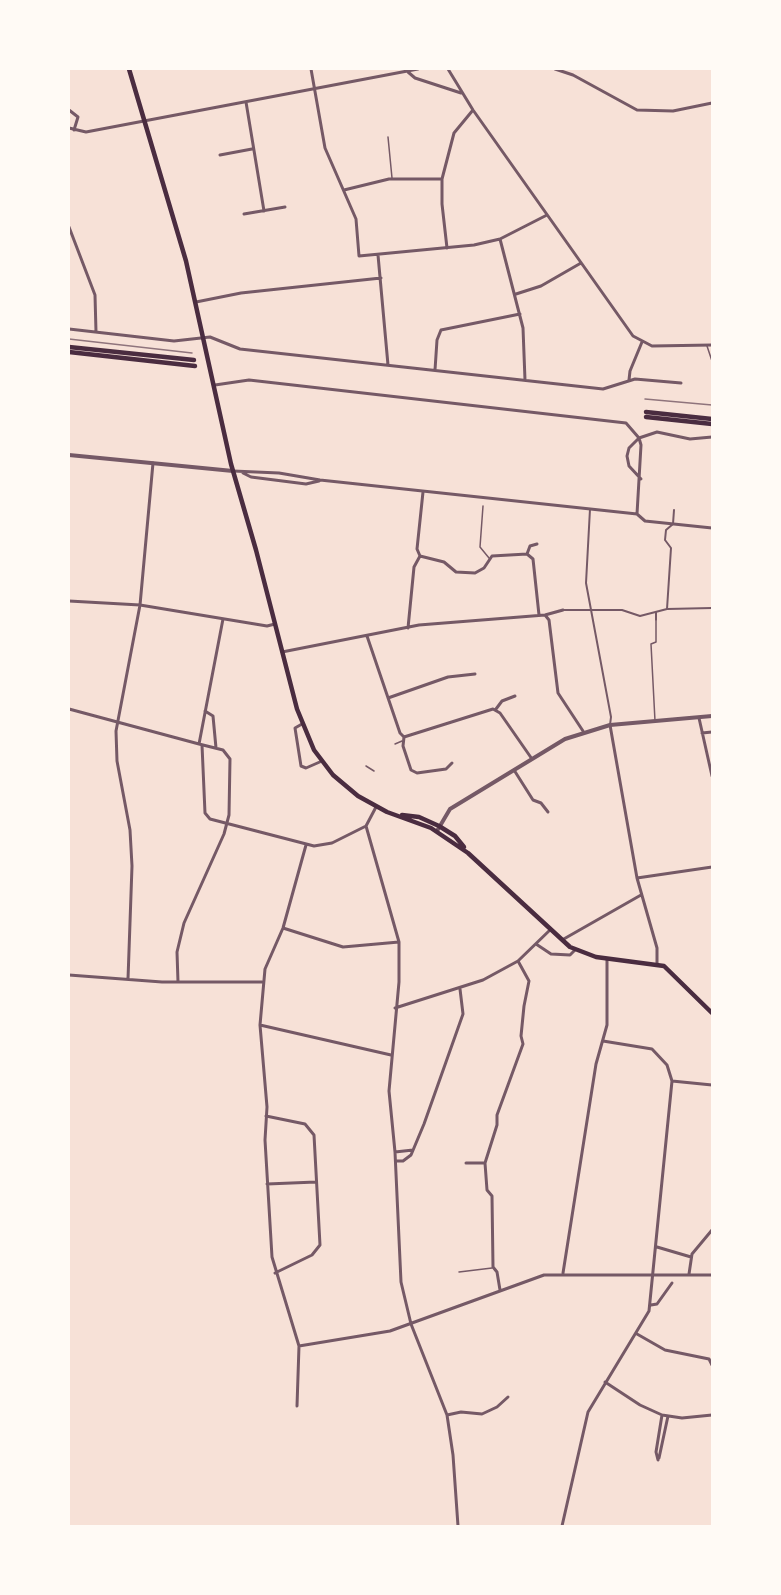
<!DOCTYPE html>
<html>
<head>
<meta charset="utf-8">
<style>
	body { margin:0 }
	#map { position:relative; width:781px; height:1595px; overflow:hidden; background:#f7e1d7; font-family:"Source Sans 3",sans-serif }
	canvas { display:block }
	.frame { position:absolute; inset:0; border:70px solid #fffaf5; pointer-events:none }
</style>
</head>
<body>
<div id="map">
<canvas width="781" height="1595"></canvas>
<div class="frame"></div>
</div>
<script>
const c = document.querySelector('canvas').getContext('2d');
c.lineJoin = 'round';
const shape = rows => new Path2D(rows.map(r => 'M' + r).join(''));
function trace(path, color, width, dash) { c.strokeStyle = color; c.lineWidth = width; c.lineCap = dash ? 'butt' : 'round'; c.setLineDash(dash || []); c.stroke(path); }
const service = shape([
	[388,137,392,178],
	[707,346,712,361],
	[483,506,480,547,489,558],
	[655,721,651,644,656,642,656,621],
	[395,744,402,741],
	[366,766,374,771],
	[459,1272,492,1268]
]);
const pedestrian = shape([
	[590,509,586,583,611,717,610,725],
	[667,609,671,548,665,540,666,530,673,524,674,510],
	[563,610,622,610,640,616,667,609,712,608],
	[656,613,656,620]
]);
const minor = shape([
	[311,69,325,148,356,219,359,256,474,245,500,239,547,215],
	[448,69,473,110,633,336,652,346,712,345],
	[555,69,573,75,637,110,673,111,712,103],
	[408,72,415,78,461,93],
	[246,102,264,211],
	[69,110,78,117,74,130],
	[69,128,86,132,418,69],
	[220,155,252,149],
	[344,190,389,179,442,179],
	[244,214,285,207],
	[69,227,95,295,96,332],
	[500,239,523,328,525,380],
	[447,248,442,204,442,179,454,133,473,110],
	[378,255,388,365],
	[516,294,541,286,581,263],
	[196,302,241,293,381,278],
	[69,329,174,341,210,337,240,349,603,389,635,379,681,383],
	[435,370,437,340,441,330,520,314],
	[629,380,630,371,642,342],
	[215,385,249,380,626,423,639,438,641,445,637,514],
	[233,471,279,473,320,480,637,514,645,521,712,528],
	[243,473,251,477,306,484,319,481],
	[641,479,629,466,627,456,629,448,639,438,657,432,690,439,712,437],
	[527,554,530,546,537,544],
	[420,556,444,562,456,572,475,573,484,568,492,556,527,554,533,559,539,615],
	[69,601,140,605,267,626,275,624],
	[545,615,549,620,558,693,583,731],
	[408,628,414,567,420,556,417,549,423,492],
	[367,636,400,733,404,737,403,746,411,770,417,773,446,769,452,763],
	[282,652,419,625,545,615,563,610],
	[388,698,448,677,475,674],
	[69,709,199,744],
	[496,709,502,701,515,696],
	[205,711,213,716,216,748],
	[699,718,712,776],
	[302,724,295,728,301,766,306,768,322,761],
	[610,725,637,878,657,948,657,964],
	[702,733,712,732],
	[404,737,493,709,500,713,532,759],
	[202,745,205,813,210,819,314,846,332,843,366,826,376,807],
	[514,770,533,800,541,803,548,812],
	[366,826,399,942,399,982,389,1091,395,1152,401,1282,411,1324,447,1415,453,1455,458,1526],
	[637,878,712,867],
	[283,928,343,947,399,942],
	[562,940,641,895],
	[536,944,551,954,570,955,575,950],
	[69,975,162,982,262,982],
	[128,979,132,866,130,830,117,761,116,731,140,605,153,463],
	[178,982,177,952,184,923,224,834,229,815,230,759,223,750,199,744,223,619],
	[395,1008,483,980,518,961,551,929],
	[260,1025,391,1055],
	[672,1081,712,1085],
	[266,1116,305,1124,314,1135,320,1245,312,1255,275,1273],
	[395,1152,413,1150],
	[396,1161,403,1161,411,1155,424,1124,463,1014,460,989],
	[466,1163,485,1163],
	[267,1184,316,1182],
	[657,1247,691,1257],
	[563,1273,596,1064,607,1025,607,959],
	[689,1274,692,1254,712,1230],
	[500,1290,497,1272,493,1267,492,1196,487,1190,485,1163,497,1125,497,1115,523,1044,521,1036,524,1006,529,981,518,961],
	[651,1305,657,1304,672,1283],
	[637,1334,665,1350,709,1359,712,1365],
	[299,1346,390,1331,544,1275,712,1275],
	[605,1382,640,1405,662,1415,682,1418,712,1415],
	[297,1406,299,1346,272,1257,265,1140,267,1107,260,1025,265,969,283,928,306,845],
	[447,1415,461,1412,482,1414,497,1407,508,1397],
	[659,1458,668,1416],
	[658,1460,656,1452,662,1415],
	[562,1526,588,1412,649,1311,672,1081,667,1065,652,1049,603,1041]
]);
const tertiary = shape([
	[69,455,233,471],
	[437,831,450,809,565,739,610,725,712,716]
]);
const secondary = shape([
	[129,69,186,261,231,464,256,550,297,709,314,750,333,775,358,796,387,812,431,828,468,853,570,947,596,957,664,966,712,1013],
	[402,815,419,817,439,826,455,836,464,847]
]);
const primary = shape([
	[69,347,194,360],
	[69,352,195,366],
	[646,412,712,419],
	[646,417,712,424]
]);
const rail = shape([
	[69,339,192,353],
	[645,399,712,405]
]);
trace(service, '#755966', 1.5);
trace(pedestrian, '#755966', 2);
trace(minor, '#755966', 3);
trace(tertiary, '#755966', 4);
trace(secondary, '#4a2c40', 4.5);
trace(primary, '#4a2c40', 4.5);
trace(rail, '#8f747c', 1.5);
</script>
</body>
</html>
